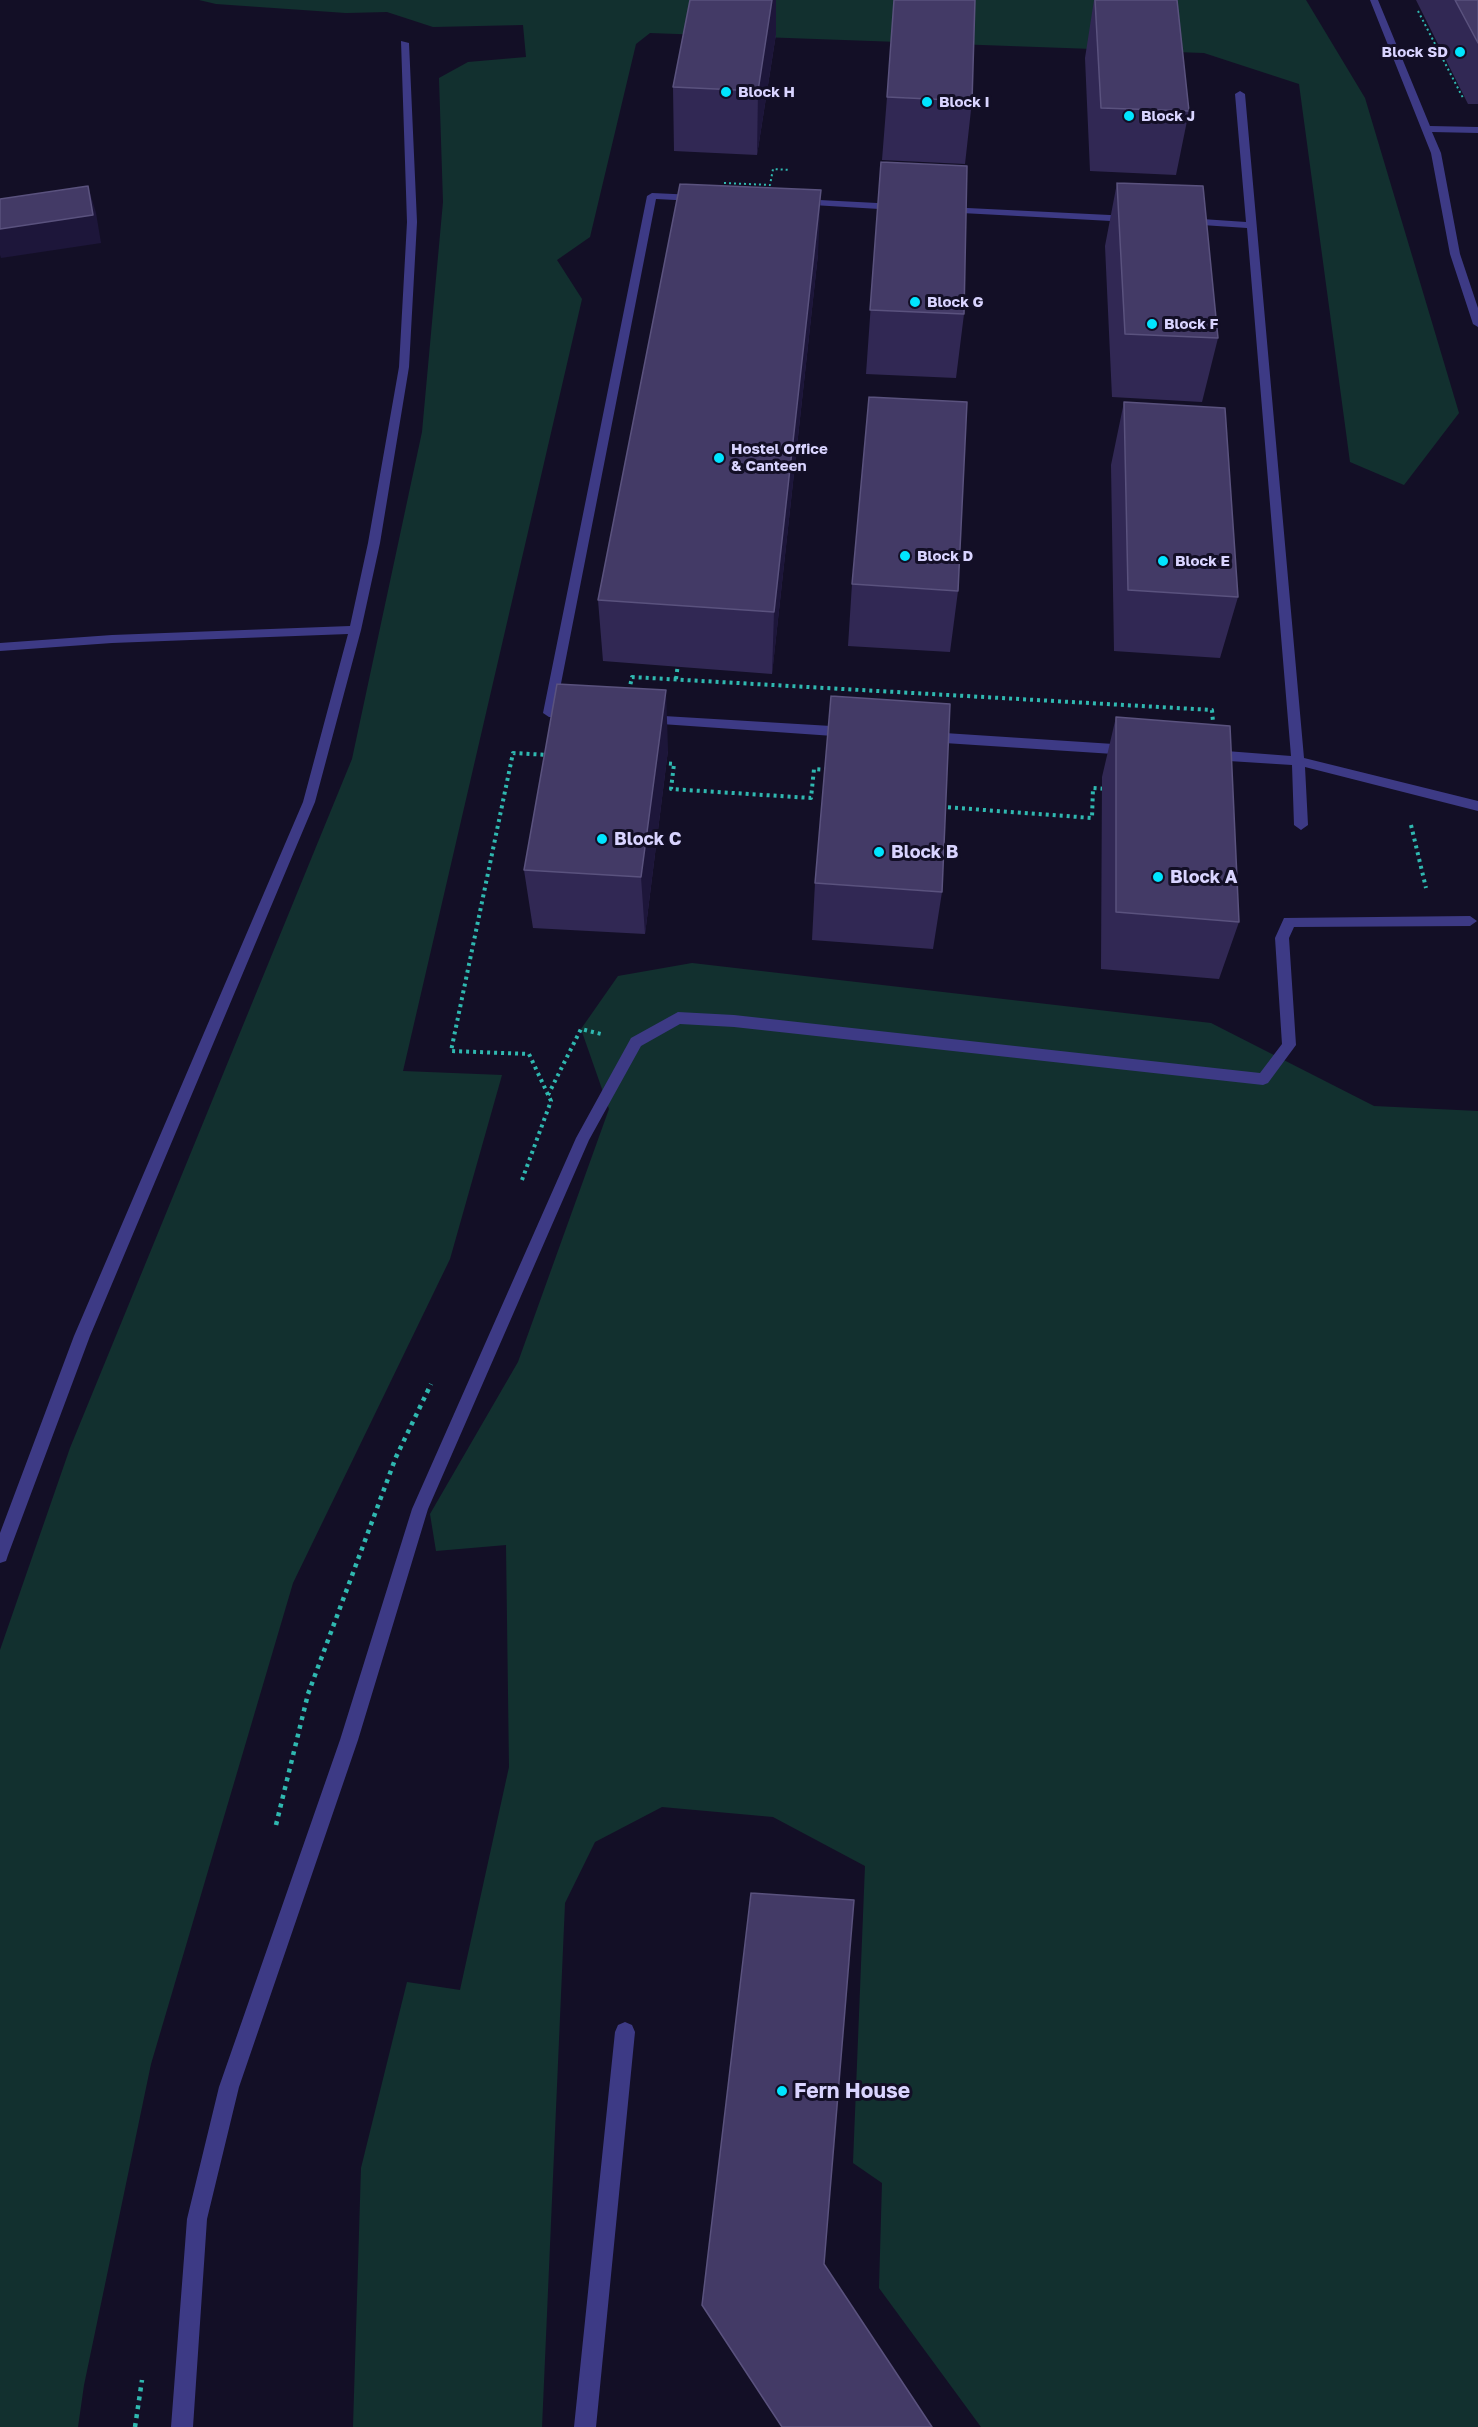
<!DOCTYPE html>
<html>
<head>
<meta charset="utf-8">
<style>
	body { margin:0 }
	canvas { display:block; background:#130f26 }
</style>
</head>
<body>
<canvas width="1478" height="2427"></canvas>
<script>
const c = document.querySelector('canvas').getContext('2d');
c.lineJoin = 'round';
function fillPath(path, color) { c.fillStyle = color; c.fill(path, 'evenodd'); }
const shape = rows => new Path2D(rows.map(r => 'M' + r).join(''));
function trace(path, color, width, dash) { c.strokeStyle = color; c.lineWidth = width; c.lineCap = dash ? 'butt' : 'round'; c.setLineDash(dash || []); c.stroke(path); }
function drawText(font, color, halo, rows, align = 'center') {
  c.font = font + ' "Golos Text",sans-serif'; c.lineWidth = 6; c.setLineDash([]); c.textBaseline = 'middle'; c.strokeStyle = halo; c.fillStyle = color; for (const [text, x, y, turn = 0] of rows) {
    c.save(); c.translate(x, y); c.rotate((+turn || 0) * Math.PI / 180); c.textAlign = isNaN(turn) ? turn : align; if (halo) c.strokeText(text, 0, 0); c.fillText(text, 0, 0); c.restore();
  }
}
const green = shape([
	[199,0,1306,0,1365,98,1459,413,1404,485,1350,462,1299,84,1204,53,650,33,636,44,590,237,557,260,582,299,403,1071,502,1075,450,1259,293,1583,151,2064,84,2385,78,2427,0,2427,0,1650,70,1448,352,759,422,432,443,202,439,78,468,62,526,57,523,25,433,27,387,12,346,13,216,4],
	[692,963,1211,1023,1374,1106,1478,1111,1478,2427,981,2427,879,2288,882,2183,853,2163,865,1866,773,1817,662,1807,595,1842,565,1903,542,2427,353,2427,361,2168,407,1982,460,1990,509,1767,506,1545,436,1551,430,1514,518,1362,609,1109,581,1029,618,976]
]);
const pathFar2 = shape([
	[1418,11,1463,98],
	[724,183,770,185,773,169,790,170]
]);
const pathFar1 = shape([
	[676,679,678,664],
	[629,691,632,677,1212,710,1213,722],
	[662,763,674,764,671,789,811,798,814,769,828,770],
	[944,804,944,807,1092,818,1093,788,1106,789],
	[1411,825,1426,888],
	[548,1095,581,1029,601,1034],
	[522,1180,551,1101,529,1054,451,1051,513,753,548,755]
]);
const path = shape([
	[276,1825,308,1694,396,1457,431,1384],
	[135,2427,142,2380]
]);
const minor = shape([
	[1370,0,1378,0,1430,126,1478,127,1478,133,1432,132,1441,153,1460,254,1478,308,1478,327,1473,324,1450,254,1431,153,1370,0],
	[401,41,409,43,417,222,409,367,380,543,361,630,315,802,90,1336,8,1555,6,1561,0,1563,0,1533,74,1336,303,802,348,634,112,643,0,651,0,643,112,635,350,626,368,543,399,367,407,222,401,41],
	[1240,91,1245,94,1304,758,1478,801,1478,811,1305,767,1308,825,1301,830,1294,825,1292,765,1213,760,1207,755,1213,750,1291,756,1247,228,1187,224,1182,221,1187,218,1246,222,1235,94,1240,91],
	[652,193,695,195,700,198,695,201,656,199,556,709,572,710,578,714,572,718,549,717,543,713,647,196,652,193],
	[800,199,896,204,901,207,896,210,796,204,796,200,800,199],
	[947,207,1130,216,1135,219,1130,222,943,212,942,210,947,207],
	[647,715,848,727,854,732,848,737,647,723,641,719,647,715],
	[929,732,1129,745,1135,750,1129,755,929,742,923,737,929,732],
	[1470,916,1477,921,1470,926,1294,927,1289,938,1296,1045,1268,1083,1263,1085,734,1027,680,1024,641,1046,589,1140,428,1509,358,1740,239,2087,207,2219,193,2427,171,2427,187,2219,219,2087,340,1740,412,1509,576,1138,631,1038,678,1012,734,1015,1260,1073,1282,1044,1275,938,1284,918,1470,916],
	[625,2022,632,2025,635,2032,596,2427,574,2427,615,2032,618,2025,625,2022]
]);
const wall = shape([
	[1094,0,1177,0,1189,111,1176,175,1090,171,1085,58],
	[1416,0,1478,0,1478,104,1468,104],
	[776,34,757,155,674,151,673,87],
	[887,97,972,101,965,164,882,160],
	[881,162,964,314,956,378,866,374],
	[1117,183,1218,338,1202,402,1112,397,1105,246],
	[818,254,772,674,603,661,598,600],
	[1124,402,1238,597,1220,658,1114,651,1111,465],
	[852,584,958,591,950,652,848,646],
	[1116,717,1239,922,1219,979,1101,969,1102,777],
	[668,750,645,934,533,928,524,870],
	[815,883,942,892,933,949,812,940]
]);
const shadedWall = shape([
	[772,0,776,0,776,34,757,155,758,91],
	[88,186,96,213,101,243,1,258,0,255,0,229],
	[821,190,818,254,772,674,774,612],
	[666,690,668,750,645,934,641,877]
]);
const building = shape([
	[690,0,772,0,758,91,673,87,690,0],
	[894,0,975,0,972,101,887,97,894,0],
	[1095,0,1177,0,1189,111,1101,108,1095,0],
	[1455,0,1478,0,1478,43,1455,0],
	[881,162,967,166,964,314,870,310,881,162],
	[1117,183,1203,186,1218,338,1125,334,1117,183],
	[680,184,821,190,774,612,598,600,680,184],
	[88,186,93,215,0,229,0,199,88,186],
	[869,397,967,402,958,591,852,584,869,397],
	[1124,402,1225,408,1238,597,1128,590,1124,402],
	[557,684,666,690,641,877,524,870,557,684],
	[831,696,950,704,942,892,815,883,831,696],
	[1116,717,1230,726,1239,922,1116,912,1116,717],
	[751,1893,854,1900,824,2264,932,2427,782,2427,702,2305,751,1893]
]);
const markers = [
	[1460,52,6,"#00e5ff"],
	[726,92,6,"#00e5ff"],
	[927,102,6,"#00e5ff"],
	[1129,116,6,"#00e5ff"],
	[915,302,6,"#00e5ff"],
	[1152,324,6,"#00e5ff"],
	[719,458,6,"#00e5ff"],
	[905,556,6,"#00e5ff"],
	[1163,561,6,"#00e5ff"],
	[602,839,6,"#00e5ff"],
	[879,852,6,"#00e5ff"],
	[1158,877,6,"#00e5ff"],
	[782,2091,6,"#00e5ff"]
];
const farPoinames = [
	["Block SD",1448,52,"right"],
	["Block H",738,92],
	["Block I",939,102],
	["Block J",1141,116],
	["Block G",927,302],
	["Block F",1164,324],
	["Hostel Office",731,449],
	["& Canteen",731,466],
	["Block D",917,556],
	["Block E",1175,561]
];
const poiNames = [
	["Block C",614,839],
	["Block B",891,852],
	["Block A",1170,877]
];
const nearPoinames = [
	["Fern House",794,2091]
];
fillPath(green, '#12302f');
trace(pathFar2, '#2fb8b0', 2, [2, 3]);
trace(pathFar1, '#2fb8b0', 4, [3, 4]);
trace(path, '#2fb8b0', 4.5, [4, 5]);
fillPath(minor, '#3d3a85');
fillPath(wall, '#312854');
fillPath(shadedWall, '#1d163a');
fillPath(building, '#433a66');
trace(building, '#5a527e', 1.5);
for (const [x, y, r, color] of markers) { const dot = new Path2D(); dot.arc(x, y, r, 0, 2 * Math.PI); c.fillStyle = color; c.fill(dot); trace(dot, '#130f26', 2); }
drawText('bold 15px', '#d9d4ff', '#130f26', farPoinames, 'left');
drawText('bold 18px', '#d9d4ff', '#130f26', poiNames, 'left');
drawText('bold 21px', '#d9d4ff', '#130f26', nearPoinames, 'left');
</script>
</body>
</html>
